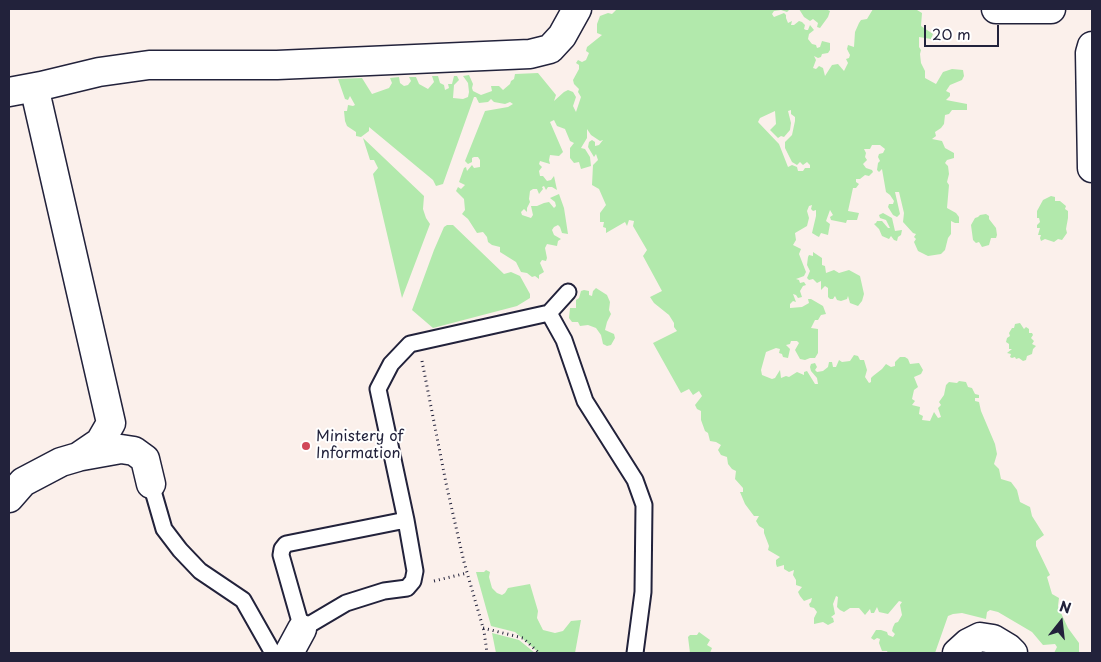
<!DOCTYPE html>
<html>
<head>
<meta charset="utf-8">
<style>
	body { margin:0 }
	#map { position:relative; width:1101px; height:662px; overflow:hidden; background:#fbf0eb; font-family:"Playpen Sans",sans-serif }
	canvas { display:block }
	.frame { position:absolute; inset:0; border:10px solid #22223b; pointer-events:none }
	.north { position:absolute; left:1036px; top:597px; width:50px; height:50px; -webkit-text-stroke:4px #fff; paint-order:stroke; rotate:16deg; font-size:14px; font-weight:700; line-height:20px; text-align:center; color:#22223b }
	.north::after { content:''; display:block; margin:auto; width:18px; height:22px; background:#22223b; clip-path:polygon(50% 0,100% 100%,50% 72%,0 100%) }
	.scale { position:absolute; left:924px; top:25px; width:75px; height:22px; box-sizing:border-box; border:2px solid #22223b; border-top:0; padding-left:6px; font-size:15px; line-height:18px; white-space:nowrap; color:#22223b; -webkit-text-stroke:4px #fff; paint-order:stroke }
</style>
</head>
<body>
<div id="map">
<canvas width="1101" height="662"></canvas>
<div class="frame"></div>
<div class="north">N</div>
<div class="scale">20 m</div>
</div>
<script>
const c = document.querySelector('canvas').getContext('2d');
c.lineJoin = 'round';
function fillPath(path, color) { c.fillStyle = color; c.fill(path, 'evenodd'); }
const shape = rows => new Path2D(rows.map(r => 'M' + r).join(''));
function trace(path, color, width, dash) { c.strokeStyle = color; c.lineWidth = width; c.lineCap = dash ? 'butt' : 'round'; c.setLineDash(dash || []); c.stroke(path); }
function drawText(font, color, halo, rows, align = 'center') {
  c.font = font + ' "Playpen Sans",sans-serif'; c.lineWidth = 4; c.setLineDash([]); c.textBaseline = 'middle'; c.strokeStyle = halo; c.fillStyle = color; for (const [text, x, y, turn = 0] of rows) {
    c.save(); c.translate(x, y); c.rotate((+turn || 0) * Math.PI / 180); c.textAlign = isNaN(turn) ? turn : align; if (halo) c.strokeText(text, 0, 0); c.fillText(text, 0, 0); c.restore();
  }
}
const green = shape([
	[617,9,790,9,787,12,781,10,774,11,772,14,774,17,784,13,786,15,786,18,788,23,792,21,791,25,794,25,799,21,802,22,805,25,804,29,806,30,808,30,810,25,814,30,809,34,808,39,812,44,816,45,817,48,820,47,822,41,830,43,830,50,828,53,822,54,821,57,818,58,814,56,816,60,813,68,816,69,819,66,823,68,825,76,832,65,838,64,844,71,848,63,846,59,849,58,850,55,847,49,848,45,854,47,855,32,859,23,861,20,867,19,873,9,918,9,917,10,922,13,921,26,933,34,931,39,919,37,919,47,921,50,920,54,921,63,925,71,925,78,936,84,943,72,952,69,963,70,964,76,962,80,950,85,946,91,950,93,950,96,946,100,967,104,967,110,952,110,949,114,945,115,944,124,941,128,935,132,936,136,932,139,942,141,945,148,954,153,954,158,947,160,945,163,948,166,949,174,947,182,949,185,947,208,956,213,959,217,959,223,955,223,951,221,951,234,948,238,945,250,941,254,928,256,918,251,914,242,916,239,914,237,916,234,913,233,903,222,904,213,899,192,895,192,900,214,897,217,893,215,888,207,889,204,893,204,894,201,890,195,886,192,882,169,879,172,877,170,878,163,880,161,878,157,879,154,883,153,885,149,880,145,872,145,870,149,864,149,866,153,865,157,867,160,863,164,866,168,872,170,873,172,869,176,865,175,860,179,856,179,856,182,859,184,856,188,853,188,848,211,859,213,857,220,847,220,846,223,831,220,830,217,833,215,830,210,826,221,830,224,828,235,821,233,819,237,817,236,812,233,816,216,816,210,813,211,811,209,812,205,809,206,807,211,809,218,807,226,795,233,796,240,793,245,801,249,799,254,806,272,804,276,796,279,799,280,800,283,804,282,806,285,803,286,800,291,802,297,798,298,796,295,793,294,796,302,793,301,790,304,790,308,802,307,809,303,808,299,811,299,823,306,826,314,821,315,818,320,815,320,811,328,818,329,818,353,815,358,810,358,805,360,800,359,795,350,799,343,797,341,791,341,790,344,786,345,790,349,788,358,783,357,782,354,779,353,780,349,776,348,766,352,761,370,762,375,772,379,775,378,780,370,781,378,786,376,789,377,797,372,804,375,804,372,807,371,815,384,818,384,817,378,811,371,810,367,811,364,815,363,817,367,815,370,817,372,823,371,828,367,829,362,832,362,833,367,836,367,839,360,842,362,850,361,854,355,858,356,860,360,864,360,867,370,865,377,869,383,871,382,871,378,873,376,882,369,886,364,891,367,895,366,895,362,900,357,905,357,908,359,910,364,919,363,923,370,921,374,914,377,918,387,914,390,912,399,915,401,912,405,920,407,919,414,923,416,922,420,930,421,934,412,938,418,941,417,938,408,941,405,939,402,944,395,946,385,949,382,957,383,959,381,966,382,968,387,972,388,975,394,979,395,979,398,975,398,975,401,979,402,981,411,995,444,997,454,994,464,999,469,1001,479,1011,482,1017,490,1020,502,1030,507,1032,516,1044,535,1036,541,1036,546,1050,575,1047,577,1052,594,1059,598,1058,606,1061,613,1068,628,1079,643,1079,653,1054,653,1057,647,1055,644,1043,645,1032,632,998,612,990,610,987,612,986,619,962,613,953,614,948,616,935,653,888,653,887,651,882,651,879,643,880,639,877,638,874,640,871,638,876,630,881,630,887,632,888,635,893,637,895,634,892,631,893,627,895,623,898,622,902,615,900,605,902,602,899,601,888,614,879,612,877,607,874,613,871,613,870,609,865,615,859,608,850,608,844,612,840,610,837,607,838,597,836,596,833,604,835,614,831,617,833,618,834,622,828,625,823,622,814,624,814,618,817,612,814,608,810,607,809,604,811,602,812,598,804,601,800,596,798,592,802,587,796,585,796,580,793,575,794,570,789,572,784,569,784,565,777,567,776,564,776,560,780,557,768,550,769,546,764,533,764,529,759,526,756,521,759,516,754,516,745,504,740,492,743,492,743,488,735,479,736,471,732,469,728,464,727,457,721,455,718,450,721,445,716,442,710,441,708,433,705,431,701,420,701,411,697,409,695,405,702,396,699,391,693,395,689,389,681,393,653,343,677,331,674,327,674,323,669,315,654,303,650,297,662,291,643,256,647,250,633,226,634,221,629,220,627,226,625,222,606,233,606,228,603,227,604,222,600,222,600,213,606,205,599,189,592,185,593,165,598,160,596,154,594,157,588,147,589,142,592,140,595,142,595,146,599,145,603,140,600,141,591,135,587,129,587,138,581,148,585,149,590,157,591,166,581,169,579,162,574,163,570,158,570,148,574,143,570,141,565,129,557,126,554,120,550,122,563,152,559,156,550,155,549,160,550,164,540,161,539,164,542,167,539,171,540,176,543,176,547,181,551,180,554,176,557,190,552,187,548,187,546,190,544,186,542,187,543,189,539,194,537,189,533,189,530,191,529,199,530,202,527,208,527,212,524,209,521,212,522,215,531,218,533,215,531,206,537,206,544,203,549,202,554,208,556,206,555,202,550,198,559,194,564,208,568,234,562,233,560,227,558,225,554,227,552,230,554,235,561,239,558,241,557,246,547,244,545,248,547,258,546,261,542,260,540,263,544,272,539,275,539,279,535,276,532,277,527,273,521,272,516,262,500,252,500,247,492,245,488,242,487,237,483,232,477,233,468,219,462,214,465,210,464,199,456,191,458,187,461,189,465,185,459,182,464,168,466,167,467,171,472,165,474,168,480,167,480,160,478,157,474,157,472,158,472,162,468,164,465,161,485,111,508,107,513,104,510,102,505,104,494,102,491,99,488,102,479,103,476,97,474,97,443,184,436,186,433,180,369,127,369,131,361,137,356,136,356,132,347,126,345,121,344,111,347,111,348,105,353,106,355,105,350,96,348,100,345,99,338,79,362,78,372,94,389,88,392,83,390,78,399,77,400,83,404,86,408,85,411,81,409,77,416,77,419,84,428,89,434,82,432,76,438,76,440,83,444,85,445,90,449,88,448,84,452,84,454,76,457,76,459,80,454,85,453,98,463,99,468,97,469,92,468,83,463,76,469,75,473,84,472,88,473,91,481,95,492,91,491,86,499,86,503,90,510,84,511,81,514,79,515,74,538,73,556,95,554,101,564,92,568,90,573,92,576,97,573,106,576,112,581,97,578,92,579,89,574,84,573,80,579,69,579,65,576,63,578,60,582,62,586,60,589,53,586,51,587,47,602,35,597,33,597,24,600,16,608,13,612,14],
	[791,110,791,114,795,117,795,121,792,135,785,142,785,148,792,162,797,165,800,162,803,165,807,162,810,165,810,168,805,168,803,171,798,171,797,167,792,165,788,167,779,144,758,122,760,118,775,111,776,124,770,130,778,138,781,136,784,137,790,130,791,123,788,111],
	[799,9,826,9,830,11,828,17,820,28,817,27,818,23,813,19,810,21,804,17],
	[363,138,424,196,423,209,426,218,430,224,402,298,373,174,378,168,374,160,370,160],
	[1051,196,1055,197,1055,201,1060,201,1066,206,1065,209,1068,211,1068,218,1066,229,1067,233,1062,240,1058,239,1054,242,1045,239,1041,241,1040,238,1041,235,1038,235,1040,228,1037,228,1037,225,1040,222,1039,218,1037,218,1037,211,1043,200],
	[883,213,892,218,895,231,902,230,901,235,898,237,897,241,894,240,891,236,889,239,882,236,879,229,874,224,876,223,877,221,882,221,888,228,890,228,886,220,880,218,879,215],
	[986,214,989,216,989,219,996,228,997,235,996,238,991,238,989,245,982,247,979,242,976,243,973,240,971,225,975,218,978,217,980,215],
	[447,225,453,225,504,274,511,272,520,276,530,294,530,298,517,306,433,328,412,310,434,250,444,227],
	[813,252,822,258,822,265,825,266,826,273,834,270,839,273,849,270,860,276,864,294,862,301,858,306,850,303,848,296,847,299,841,301,837,300,835,296,833,299,830,299,828,297,828,288,825,286,821,290,821,281,817,283,813,279,809,280,807,278,810,271,807,265,808,257,809,255,813,256],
	[596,288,607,295,610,302,609,310,611,314,607,322,605,330,614,334,615,338,611,345,607,346,603,344,601,335,596,328,588,325,580,326,578,322,572,322,569,318,570,308,576,308,576,300,579,298,581,291,584,290,589,291,589,295,592,296,593,291],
	[1020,323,1024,329,1026,327,1029,329,1029,333,1032,333,1033,335,1031,338,1034,341,1032,344,1036,346,1033,349,1032,354,1027,356,1026,360,1023,361,1019,358,1016,359,1015,357,1012,358,1010,357,1011,354,1007,353,1012,349,1009,349,1009,344,1006,342,1007,338,1010,336,1009,333,1012,328,1014,328,1015,324],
	[486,570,490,572,489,577,492,588,497,593,502,595,505,593,508,588,530,584,538,611,537,618,543,630,555,633,563,631,571,621,581,620,575,653,539,653,515,632,491,626,476,572,484,572],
	[699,632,710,640,707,645,712,648,710,653,690,653,688,637,690,635,697,635],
	[492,633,519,640,535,653,496,653]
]);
const path = shape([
	[422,361,447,488,464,562,484,631,487,653],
	[434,581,467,573],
	[483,628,523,638,539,653]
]);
const lane = shape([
	[549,313,564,340,585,401,635,480,644,505,643,592,635,653],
	[151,484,164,529,180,550,200,571,243,600,273,653],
	[406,520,415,571,413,581,407,588,384,591,346,603,302,629,281,555,282,549,286,544,406,520,378,389,391,364,410,344,549,313,568,292]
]);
const street = shape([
	[996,9,1051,9],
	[1092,46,1090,53,1092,168],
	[9,92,41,86],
	[82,456,121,449,134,451,145,459,151,484],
	[9,498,23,482,61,462,78,457,100,442,111,423,36,95,41,86,99,72,149,65,277,65,530,54,550,49,562,36,577,9],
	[289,653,302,629],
	[957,653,968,643,980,637,993,639,1008,648,1013,653]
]);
const markers = [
	[306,446,5,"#d1495b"]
];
const poiNames = [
	["Ministery of",316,437],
	["Information",316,454]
];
fillPath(green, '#b2e9ac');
trace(lane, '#22223b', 19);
trace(street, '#22223b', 31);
trace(path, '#22223b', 3, [1, 4]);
trace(lane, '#fff', 15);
trace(street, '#fff', 28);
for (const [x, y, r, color] of markers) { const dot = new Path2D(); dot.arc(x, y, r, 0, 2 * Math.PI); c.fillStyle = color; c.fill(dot); trace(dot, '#fff', 2); }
drawText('15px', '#22223b', '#fff', poiNames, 'left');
</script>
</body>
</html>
